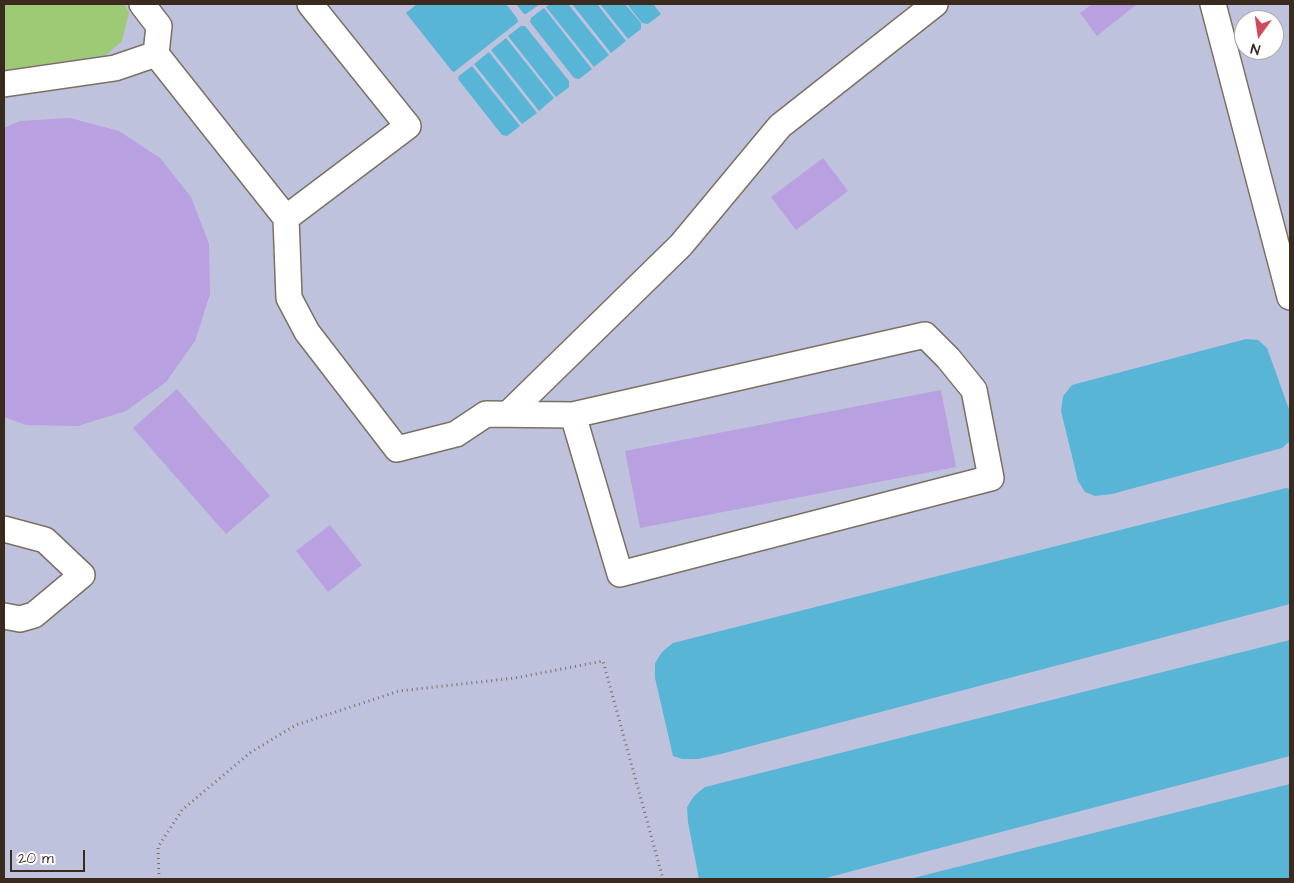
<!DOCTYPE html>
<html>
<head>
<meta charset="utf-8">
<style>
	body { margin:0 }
	#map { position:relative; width:1294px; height:883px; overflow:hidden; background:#f5f2e3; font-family:"Architects Daughter",sans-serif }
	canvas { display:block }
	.frame { position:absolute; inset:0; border:5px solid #3b2a1e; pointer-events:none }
	.north { position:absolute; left:1234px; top:10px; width:50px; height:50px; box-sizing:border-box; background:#fff; border:1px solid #b1aaa5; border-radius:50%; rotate:194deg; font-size:14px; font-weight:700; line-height:20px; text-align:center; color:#3b2a1e }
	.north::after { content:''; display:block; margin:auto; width:18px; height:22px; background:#d1495b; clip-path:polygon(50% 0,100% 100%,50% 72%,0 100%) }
	.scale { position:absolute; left:10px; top:850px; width:75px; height:22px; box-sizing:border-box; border:2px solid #3b2a1e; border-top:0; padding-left:6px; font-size:15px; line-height:18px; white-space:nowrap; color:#3b2a1e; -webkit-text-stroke:4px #fff; paint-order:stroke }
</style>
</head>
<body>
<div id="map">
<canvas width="1294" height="883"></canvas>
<div class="frame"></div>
<div class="north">N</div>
<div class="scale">20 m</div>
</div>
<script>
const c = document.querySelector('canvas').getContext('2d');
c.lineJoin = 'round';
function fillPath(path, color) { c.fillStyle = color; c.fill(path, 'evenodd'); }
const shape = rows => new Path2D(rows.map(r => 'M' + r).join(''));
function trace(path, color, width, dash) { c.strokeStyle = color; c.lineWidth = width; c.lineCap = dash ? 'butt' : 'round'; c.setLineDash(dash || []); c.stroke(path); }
const industrial = shape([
	[4,4,1290,4,1290,879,4,879],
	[1244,20,1274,20,1274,50,1244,50]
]);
const green = shape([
	[4,4,124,4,129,13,122,41,106,55,4,70]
]);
const water = shape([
	[417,4,506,4,517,18,518,22,454,72,452,71,406,13],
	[516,4,540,4,526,14,524,14],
	[550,4,568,4,609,55,594,67,546,7],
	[572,4,597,4,626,41,611,53],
	[600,4,625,4,641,23,641,29,628,39],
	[627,4,653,4,661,14,648,24,642,23],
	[544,8,592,69,579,79,574,78,530,22,531,18],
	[521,26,525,26,569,81,569,87,556,97,508,36],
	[506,38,554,98,539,111,491,50],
	[489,52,537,113,522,124,474,64],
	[472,66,520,126,507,136,502,135,458,79,459,76],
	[1246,339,1258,340,1267,348,1290,412,1290,441,1282,448,1112,494,1095,496,1085,492,1078,481,1061,411,1063,396,1072,385],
	[1286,488,1290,489,1290,604,721,754,698,759,682,759,673,756,655,678,655,663,662,652,673,643],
	[1290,640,1290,756,822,879,699,879,688,822,687,807,694,796,705,787],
	[1290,784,1290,879,909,879]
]);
const building = shape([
	[1092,4,1137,4,1097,36,1080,13],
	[70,118,119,131,160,158,191,197,209,244,210,294,195,341,166,382,126,411,78,426,26,425,4,417,4,128,20,121],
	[823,158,848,191,796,230,771,197],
	[177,389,270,496,226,534,133,428],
	[941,390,956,467,640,528,625,451],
	[330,525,362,565,328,592,296,551]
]);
const path = shape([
	[159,879,158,847,182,810,251,752,296,725,399,691,515,678,603,661,663,879]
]);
const minor = shape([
	[1213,4,1290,297],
	[156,54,286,218,289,298,307,332,397,449,456,434,486,414,573,415,925,335,948,358,974,390,991,478,620,574,573,415],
	[4,84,115,68,156,54,159,26,142,4],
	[286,218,408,126,310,4],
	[508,414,681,245,780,126,935,4],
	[4,529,45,540,82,575,34,615,20,619,4,616]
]);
fillPath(industrial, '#bfc2dd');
fillPath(green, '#9ec975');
fillPath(water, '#58b5d6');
fillPath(building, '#b9a0e1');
trace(minor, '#7c7063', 28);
trace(path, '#7c7063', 3, [1, 4]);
trace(minor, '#fff', 25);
</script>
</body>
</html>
